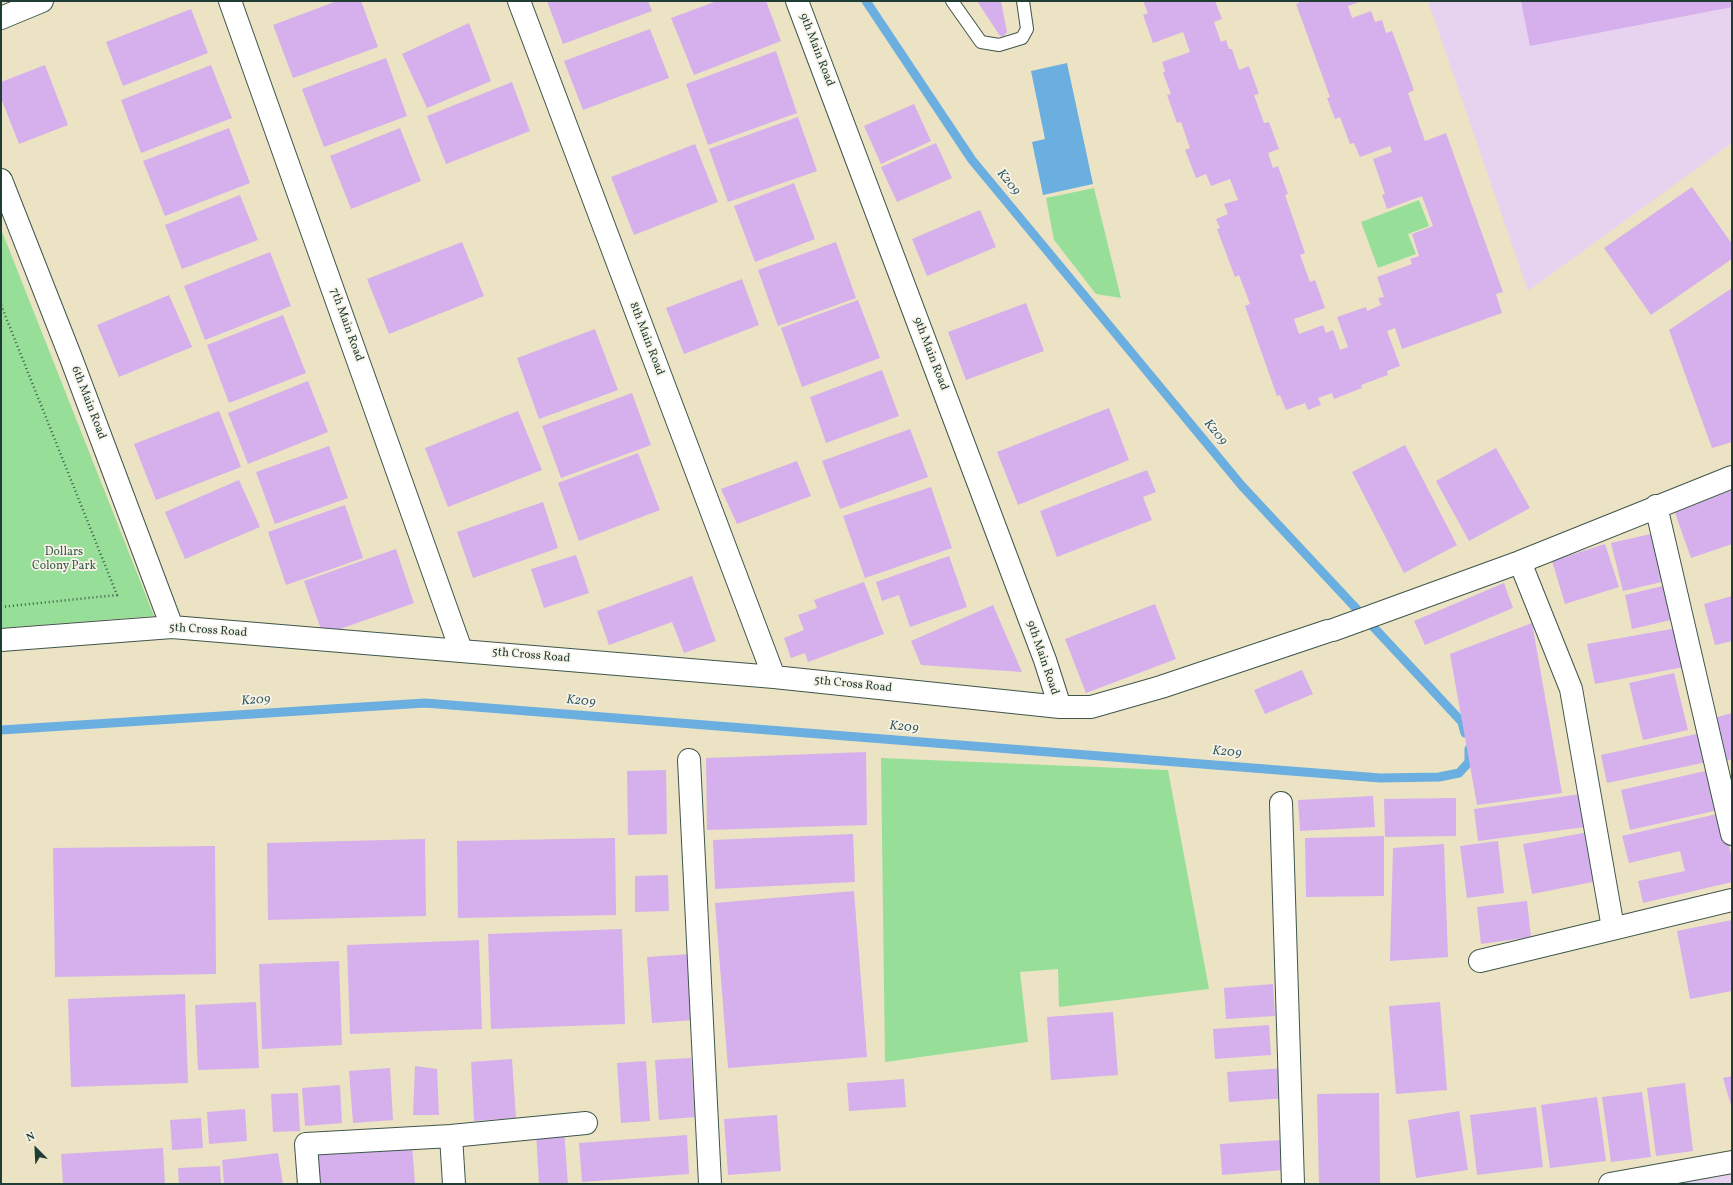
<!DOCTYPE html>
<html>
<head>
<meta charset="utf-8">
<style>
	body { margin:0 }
	#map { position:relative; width:1733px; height:1185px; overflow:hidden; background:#ece3c4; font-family:Vollkorn,serif }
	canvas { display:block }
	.frame { position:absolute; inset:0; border:2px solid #1f3d34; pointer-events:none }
	.north { position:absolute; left:16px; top:1129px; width:40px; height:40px; -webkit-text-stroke:3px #f7f3e8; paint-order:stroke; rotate:336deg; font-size:11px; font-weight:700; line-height:16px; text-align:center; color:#1f3d34 }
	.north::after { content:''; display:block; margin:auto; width:14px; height:18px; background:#1f3d34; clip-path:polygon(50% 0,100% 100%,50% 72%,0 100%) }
</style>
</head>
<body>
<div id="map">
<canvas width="1733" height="1185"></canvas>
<div class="frame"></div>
<div class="north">N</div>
</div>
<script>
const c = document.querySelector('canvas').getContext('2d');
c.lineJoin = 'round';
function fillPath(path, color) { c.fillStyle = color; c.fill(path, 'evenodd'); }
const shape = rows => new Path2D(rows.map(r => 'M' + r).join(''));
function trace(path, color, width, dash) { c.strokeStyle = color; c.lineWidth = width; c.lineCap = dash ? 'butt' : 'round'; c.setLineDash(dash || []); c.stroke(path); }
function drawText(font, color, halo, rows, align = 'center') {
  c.font = font + ' Vollkorn,serif'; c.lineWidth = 3.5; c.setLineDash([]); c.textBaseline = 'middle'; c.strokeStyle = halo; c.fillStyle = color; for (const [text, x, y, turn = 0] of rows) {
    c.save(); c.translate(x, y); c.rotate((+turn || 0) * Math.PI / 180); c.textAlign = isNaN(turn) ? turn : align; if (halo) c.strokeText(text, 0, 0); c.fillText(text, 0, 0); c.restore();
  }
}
const built = shape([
	[1428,1,1732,1,1732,143,1528,291],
	[1732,1170,1732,1184,1658,1184]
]);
const green = shape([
	[1094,188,1121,298,1096,294,1054,240,1046,198],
	[1419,200,1429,226,1408,234,1416,254,1378,268,1361,222],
	[1,229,154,616,1,628],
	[881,758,1168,770,1209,989,1059,1007,1058,969,1020,972,1028,1042,885,1062]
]);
const water = shape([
	[1067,63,1093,184,1043,195,1032,142,1045,139,1031,71]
]);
const stream = shape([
	[866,1,972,160,1242,486,1462,722,1465,733],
	[1,730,425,703,1380,778,1439,777,1459,773,1469,762,1469,749]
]);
const building = shape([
	[337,1,361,1,378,47,293,78,273,25],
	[547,1,648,1,652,11,563,44],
	[717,1,766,1,781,41,694,75,671,18],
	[977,1,1001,1,1007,32,1004,36,1000,36],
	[1143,1,1215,1,1222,19,1214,22,1221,42,1226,40,1229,49,1232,49,1239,70,1249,66,1259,94,1254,95,1264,123,1269,122,1279,149,1268,153,1273,168,1278,166,1288,194,1285,195,1305,253,1300,255,1310,282,1315,280,1325,308,1294,319,1299,334,1323,325,1326,333,1333,330,1340,350,1348,347,1337,317,1366,307,1367,311,1381,305,1378,298,1384,297,1377,277,1412,264,1410,259,1419,256,1412,234,1433,226,1422,196,1387,209,1382,195,1385,194,1373,159,1392,152,1390,146,1360,157,1354,143,1350,144,1340,117,1335,119,1327,98,1330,97,1296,4,1299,3,1298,1,1362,1,1348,6,1352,18,1371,11,1375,22,1382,20,1386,33,1392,31,1414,90,1408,93,1425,141,1446,133,1503,292,1496,294,1502,313,1402,349,1395,328,1387,331,1400,366,1387,371,1388,375,1361,385,1362,388,1334,399,1332,393,1318,398,1321,405,1308,410,1305,403,1286,410,1280,395,1277,396,1245,306,1250,304,1239,275,1235,277,1217,229,1220,228,1216,219,1228,214,1224,204,1238,200,1230,179,1211,186,1206,174,1196,178,1185,150,1190,148,1181,122,1177,123,1167,95,1171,94,1163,73,1165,71,1162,62,1190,52,1183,32,1153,43,1143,15,1148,13],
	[1521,1,1732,1,1732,7,1530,46],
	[191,9,208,53,123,86,106,42],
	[469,23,491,81,427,108,402,54],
	[650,29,669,78,583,110,564,61],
	[776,51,797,113,708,145,686,84],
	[386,58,407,116,324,147,302,89],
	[45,65,68,125,19,144,1,98,1,82],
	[211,65,232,118,141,153,121,100],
	[512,82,530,131,446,164,427,116],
	[914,104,931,141,881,164,864,126],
	[798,117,817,171,728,202,709,149],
	[229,128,250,183,165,216,143,161],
	[400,128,421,181,351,209,330,156],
	[936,143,952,178,897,202,881,167],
	[695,144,718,202,634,235,611,177],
	[794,183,815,239,755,262,734,206],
	[1692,187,1732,244,1732,259,1651,315,1604,248],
	[240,195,258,240,182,269,165,225],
	[980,210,996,247,927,276,912,239],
	[462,242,484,296,389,334,367,279],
	[836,242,856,298,778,326,758,270],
	[270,252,291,306,205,340,184,286],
	[742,279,759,325,684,354,666,308],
	[1732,288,1732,442,1712,448,1669,330],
	[169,295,192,347,119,377,97,325],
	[858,300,880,358,802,387,781,328],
	[1026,303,1044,351,966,380,948,332],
	[283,315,306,373,229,403,207,345],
	[595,329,618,390,539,419,517,358],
	[882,370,899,416,826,443,810,397],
	[308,381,328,432,248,464,228,413],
	[632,393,651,445,561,478,542,426],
	[1109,408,1129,460,1018,505,997,452],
	[219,411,241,467,156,500,134,444],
	[518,411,542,470,448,507,425,448],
	[910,429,928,477,840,509,822,461],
	[1405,445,1457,545,1404,573,1352,472],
	[329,446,348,498,275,524,256,472],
	[1496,448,1530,508,1469,541,1436,481],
	[638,453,660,510,579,541,558,483],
	[797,461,811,496,737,524,721,489],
	[1147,470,1156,492,1143,497,1152,520,1057,557,1040,511],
	[239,480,260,527,185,559,165,512],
	[931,487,952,548,865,578,843,516],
	[1732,490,1732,544,1691,558,1674,510],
	[543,502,558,548,473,578,457,532],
	[345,505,363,558,286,585,268,532],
	[1655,533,1666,581,1623,591,1611,543],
	[1605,544,1619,587,1565,604,1552,561],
	[396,549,414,603,323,635,304,581],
	[576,555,589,593,544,608,531,569],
	[949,556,967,607,910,627,899,595,882,601,876,582],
	[692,576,716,641,684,653,672,622,609,645,597,611],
	[864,582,884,634,808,662,805,653,791,658,784,638,804,630,798,615,817,608,814,600],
	[1504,583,1513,608,1425,645,1414,621],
	[1667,585,1675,619,1632,629,1625,595],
	[1732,596,1732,641,1715,645,1704,604],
	[1155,604,1176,659,1086,693,1065,639],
	[993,605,1022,672,921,665,911,641],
	[1532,623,1562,793,1477,805,1450,654],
	[1677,628,1684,667,1595,684,1587,644],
	[1302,670,1313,694,1265,714,1254,690],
	[1674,673,1688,730,1643,740,1629,683],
	[1732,713,1732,759,1725,761,1714,718],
	[1701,733,1707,762,1607,783,1601,755],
	[866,752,867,825,707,830,706,758],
	[1714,769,1723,809,1630,830,1621,790],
	[666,770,667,834,628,835,627,771],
	[1581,794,1585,827,1478,841,1474,809],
	[1373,796,1375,827,1300,831,1298,800],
	[1456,798,1456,836,1385,837,1384,799],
	[1721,813,1732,858,1732,882,1643,903,1638,881,1685,871,1680,851,1629,863,1622,836],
	[1589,832,1598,881,1532,894,1523,844],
	[853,834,855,882,715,889,713,840],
	[1384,836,1384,896,1306,897,1305,838],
	[615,838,616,915,458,918,457,841],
	[425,839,426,916,268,920,267,843],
	[1498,841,1504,893,1467,898,1460,846],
	[1444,844,1448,957,1390,961,1393,848],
	[215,846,216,974,55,977,53,848],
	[668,875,669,911,635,912,635,876],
	[854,891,867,1057,728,1068,715,903],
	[1527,901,1531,937,1481,944,1477,907],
	[1732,920,1732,991,1690,999,1677,931],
	[622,929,625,1024,491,1029,488,934],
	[479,940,482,1029,350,1034,347,945],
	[691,954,695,1020,652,1023,647,957],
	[339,961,342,1045,262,1049,259,964],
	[1273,984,1275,1016,1226,1019,1224,988],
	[185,994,188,1083,71,1087,68,999],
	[256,1002,259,1068,198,1070,195,1005],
	[1440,1002,1447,1090,1396,1094,1389,1006],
	[1113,1012,1118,1075,1051,1080,1047,1017],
	[1269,1025,1271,1055,1215,1059,1213,1029],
	[691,1058,695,1117,659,1120,655,1060],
	[512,1059,516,1118,474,1121,471,1062],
	[646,1061,650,1121,621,1123,617,1063],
	[415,1066,437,1069,439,1115,413,1115],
	[390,1068,393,1120,353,1123,349,1071],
	[1286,1068,1288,1098,1229,1102,1227,1072],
	[1732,1076,1732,1109,1723,1078],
	[904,1079,906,1107,849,1111,847,1083],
	[1685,1083,1693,1151,1656,1156,1647,1088],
	[340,1085,342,1123,305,1126,302,1088],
	[1642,1092,1651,1157,1611,1162,1602,1097],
	[298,1093,300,1131,273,1132,271,1094],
	[1379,1093,1380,1184,1319,1184,1317,1094],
	[1597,1097,1606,1161,1550,1168,1541,1105],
	[1536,1107,1543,1167,1477,1175,1470,1115],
	[245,1109,247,1141,209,1144,207,1112],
	[1459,1111,1468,1170,1416,1178,1408,1120],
	[777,1115,781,1171,728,1175,724,1119],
	[201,1118,203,1148,172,1150,170,1120],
	[564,1130,568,1184,539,1184,536,1132],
	[687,1135,689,1174,582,1182,579,1143],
	[1283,1140,1284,1170,1222,1175,1220,1144],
	[412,1144,415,1184,315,1184,312,1151],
	[163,1148,165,1184,63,1184,61,1154],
	[278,1153,283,1184,224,1184,222,1160],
	[220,1166,221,1184,179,1184,178,1168]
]);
const path = shape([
	[1,305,117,595,1,607]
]);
const lane = shape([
	[952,1,981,42,999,45,1022,38,1027,29,1023,1]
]);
const street = shape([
	[230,1,461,650],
	[519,1,774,677],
	[797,1,1045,660,1060,707],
	[1,18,42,1],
	[1,180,71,358,172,627],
	[1656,506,1732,834],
	[1520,562,1571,689,1613,928],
	[1333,630,1520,562,1732,477],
	[1,640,172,627,774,677,1060,707,1091,707,1161,687,1328,631],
	[689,760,710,1184],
	[1281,803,1293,1184],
	[1480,961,1732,900],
	[451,1136,454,1184],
	[309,1184,306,1144,451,1136,586,1123],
	[1610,1184,1732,1162]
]);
const streetNames = [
	["9th Main Road",816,50,69],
	["7th Main Road",346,325,70],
	["8th Main Road",646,339,69],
	["9th Main Road",930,354,69],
	["6th Main Road",88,403,69],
	["5th Cross Road",208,631,4],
	["5th Cross Road",531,656,5],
	["9th Main Road",1042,658,71],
	["5th Cross Road",853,685,6]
];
const parkNames = [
	["Dollars",64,553],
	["Colony Park",64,567]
];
const waterNames = [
	["K209",1008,183,50],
	["K209",1215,433,50],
	["K209",256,701,-4],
	["K209",581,702,5],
	["K209",904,728,5],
	["K209",1227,753,5]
];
fillPath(built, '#e7d2ef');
fillPath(green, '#97df99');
fillPath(water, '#6baee0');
trace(stream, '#6baee0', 9);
fillPath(building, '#d5b0ec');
trace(lane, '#3e564a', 14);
trace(street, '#3e564a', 24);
trace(path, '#3e564a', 2.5, [1, 3]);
trace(lane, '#fff', 12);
trace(street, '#fff', 22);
drawText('12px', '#1f3d34', '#f7f3e8', streetNames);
drawText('12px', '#375d48', '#f7f3e8', parkNames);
drawText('italic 13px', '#32595f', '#f7f3e8', waterNames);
</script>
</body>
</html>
